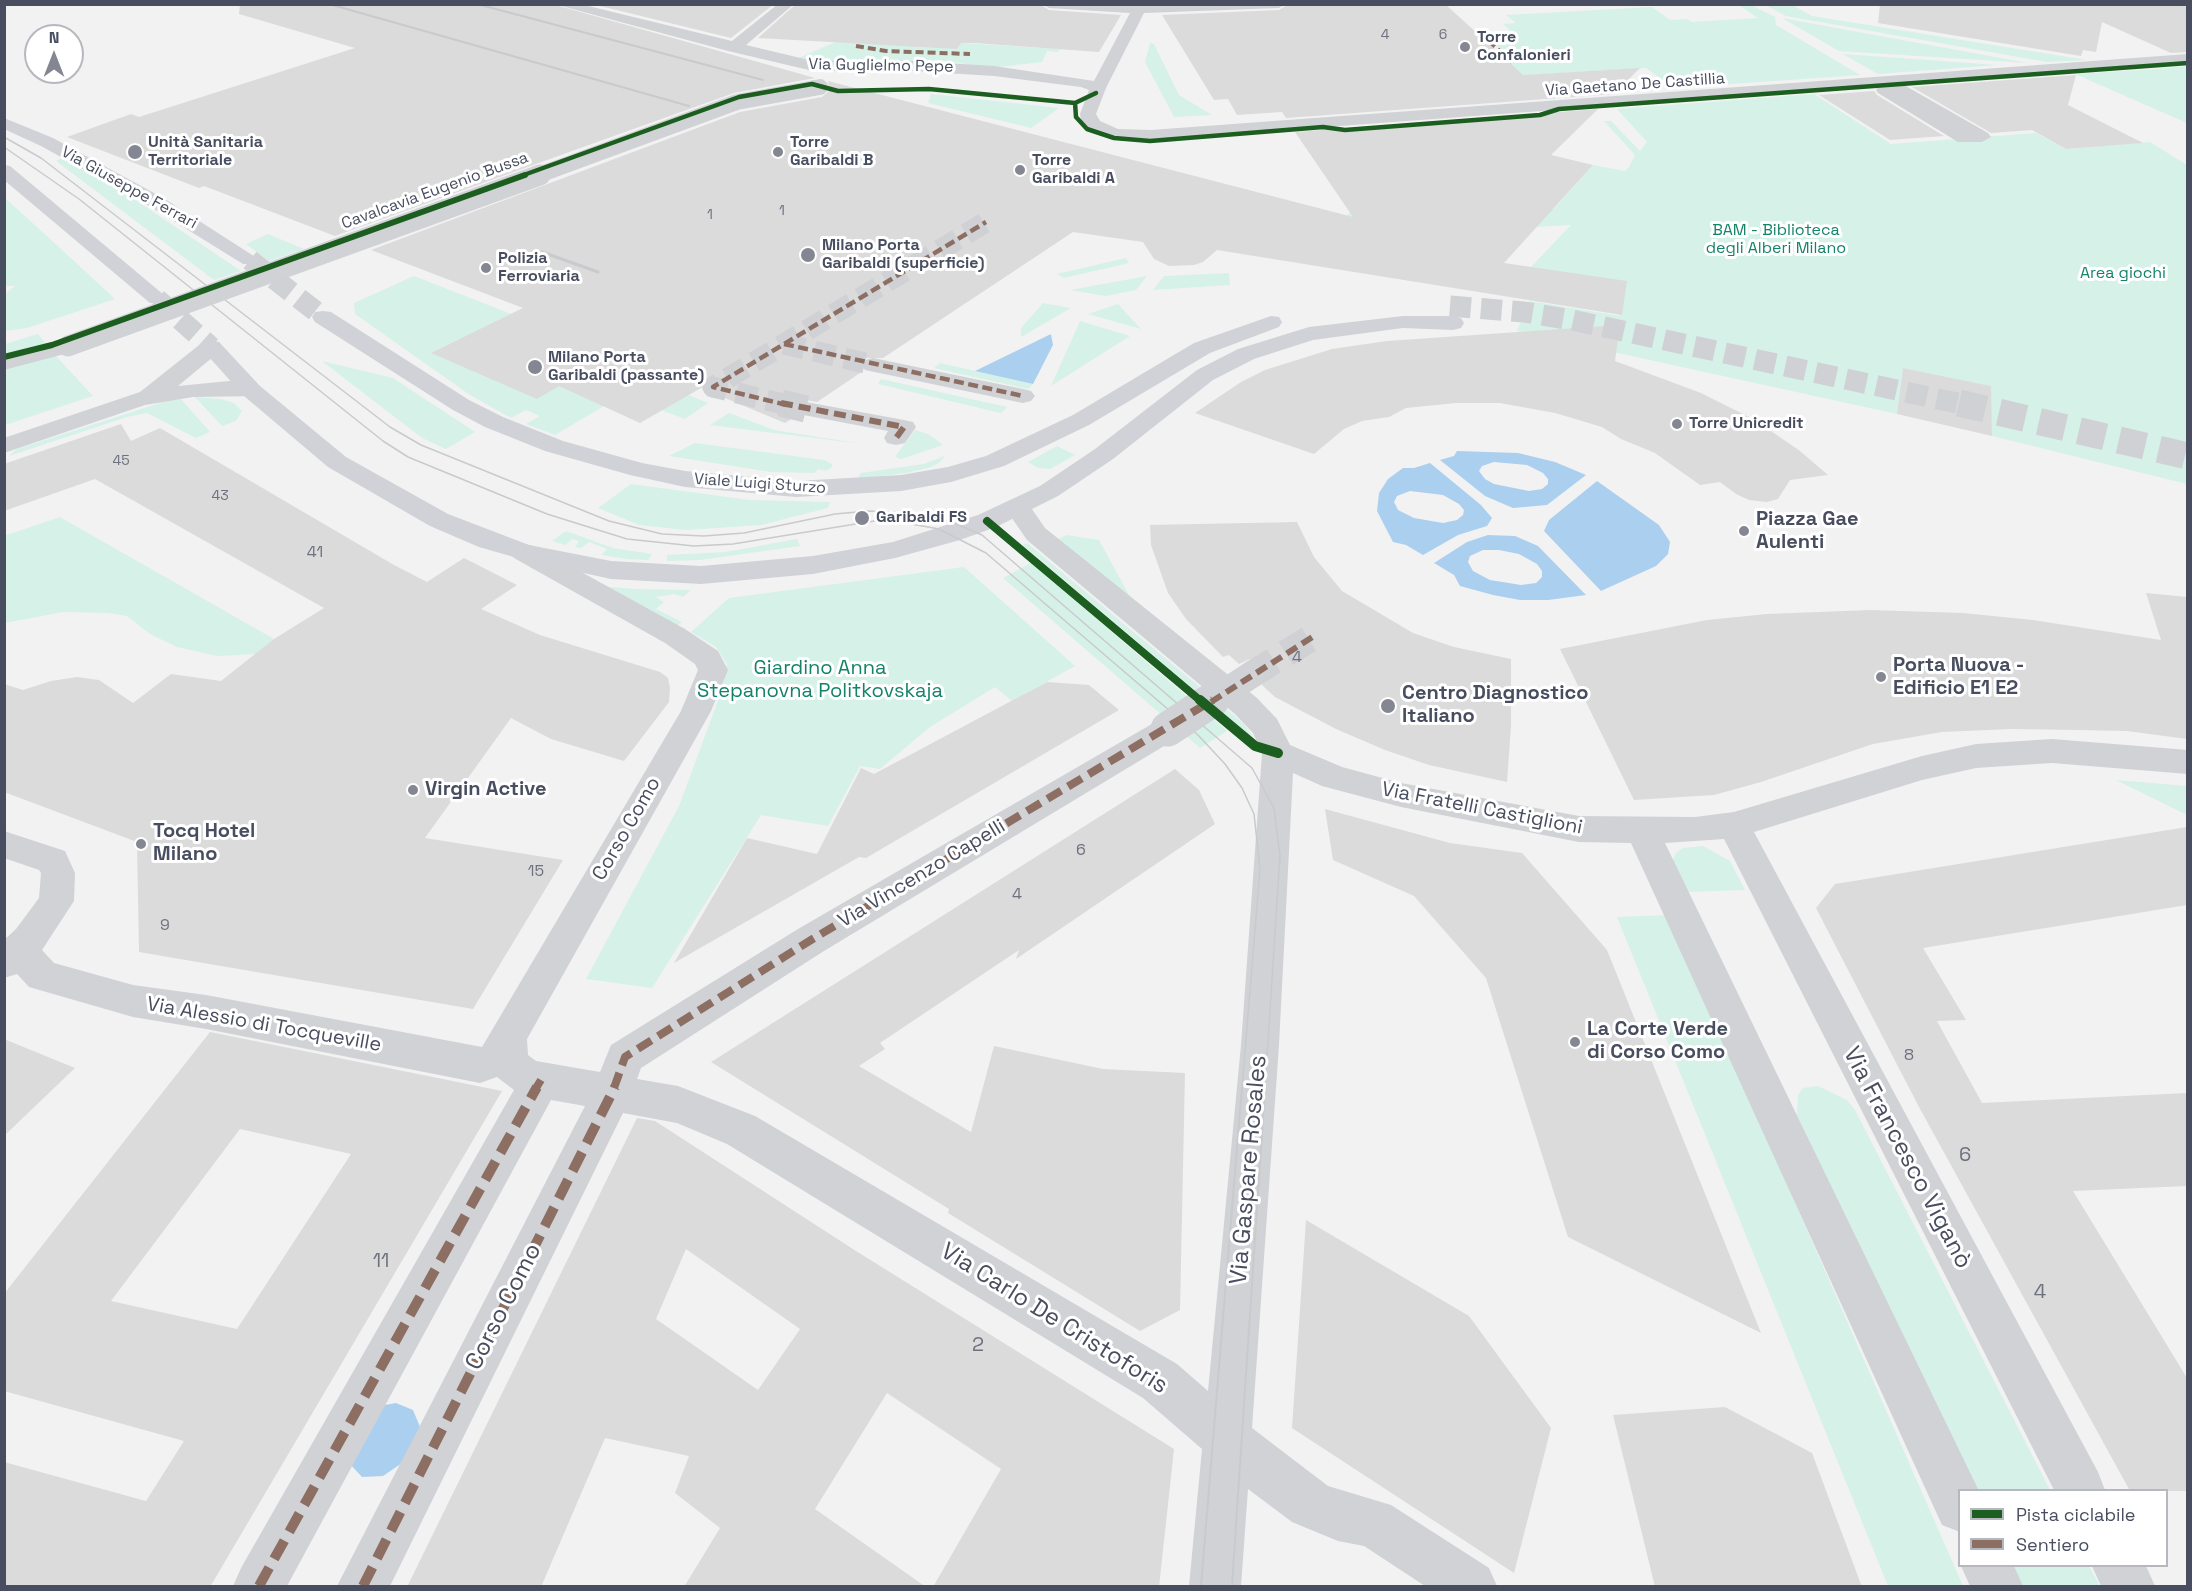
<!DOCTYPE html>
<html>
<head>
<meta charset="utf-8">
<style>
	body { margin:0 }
	#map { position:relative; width:2192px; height:1591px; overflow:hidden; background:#f2f2f2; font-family:"Space Grotesk",sans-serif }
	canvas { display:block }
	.frame { position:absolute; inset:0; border:6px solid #484e5f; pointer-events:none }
	.legend { position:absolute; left:1958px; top:1489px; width:210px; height:78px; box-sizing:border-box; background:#fff; border:2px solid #b6b8bf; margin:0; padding:8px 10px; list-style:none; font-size:18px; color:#484e5f }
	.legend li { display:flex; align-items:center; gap:12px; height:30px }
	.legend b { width:30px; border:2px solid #b6b8bf }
	.north { position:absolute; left:24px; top:24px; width:60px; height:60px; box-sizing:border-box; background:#fff; border:2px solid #b6b8bf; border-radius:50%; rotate:0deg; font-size:16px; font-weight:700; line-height:24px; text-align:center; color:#484e5f }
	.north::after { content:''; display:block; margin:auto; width:21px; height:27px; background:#848792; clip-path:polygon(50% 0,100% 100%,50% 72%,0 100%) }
</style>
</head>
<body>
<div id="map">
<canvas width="2192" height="1591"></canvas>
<div class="frame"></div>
<ul class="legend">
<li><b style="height:8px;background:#1b5e20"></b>Pista ciclabile</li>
<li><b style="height:8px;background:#8d6e63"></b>Sentiero</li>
</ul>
<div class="north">N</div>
</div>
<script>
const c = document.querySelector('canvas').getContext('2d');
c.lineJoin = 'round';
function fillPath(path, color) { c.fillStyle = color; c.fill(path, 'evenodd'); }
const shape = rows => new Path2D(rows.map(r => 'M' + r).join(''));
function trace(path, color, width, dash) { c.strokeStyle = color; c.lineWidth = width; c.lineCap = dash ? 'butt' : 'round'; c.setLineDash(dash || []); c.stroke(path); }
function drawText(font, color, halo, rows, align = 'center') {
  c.font = font + ' "Space Grotesk",sans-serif'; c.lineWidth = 6; c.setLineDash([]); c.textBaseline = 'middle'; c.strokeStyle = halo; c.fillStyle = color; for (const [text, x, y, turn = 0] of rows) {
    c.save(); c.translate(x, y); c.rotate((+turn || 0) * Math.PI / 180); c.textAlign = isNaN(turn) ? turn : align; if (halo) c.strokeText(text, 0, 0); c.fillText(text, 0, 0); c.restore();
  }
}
const green = shape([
	[1739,5,1751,5,1775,17,1776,25,1860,75,1673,88,1646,68,1525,75,1532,82,1488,59,1509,57,1483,33,1511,31,1503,24,1516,23,1506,15,1652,7,1670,20,1687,19,1692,22,1758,18],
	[1765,5,1792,5,1812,16,2087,60,2047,62,1786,16],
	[1782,18,2028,63,1839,51],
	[865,29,914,40,1060,49,1058,52,1047,51,1042,62,990,68,947,61,805,63,794,60],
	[1150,43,1154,44,1179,95,1212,115,1174,117,1145,62],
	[1843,54,1998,65,1878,74],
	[2187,66,2187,123,2075,74,2157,69],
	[931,94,1059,108,1031,128,928,103],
	[1814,94,1891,144,2036,133,2066,149,2150,142,2187,165,2187,484,1992,436,1990,386,1903,368,1897,414,1517,331,1521,322,1514,321,1529,301,1621,316,1531,267,1571,225,1424,233,1347,216,1353,208,1553,210,1593,165,1625,171,1629,167,1635,155,1604,121,1611,121,1640,151,1647,142,1617,109],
	[62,158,131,197,241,271,214,280,56,161],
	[4,197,73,260,115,299,27,328,5,331,5,294,15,286,5,286],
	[268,234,304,249,269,261,246,244],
	[1126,258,1129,263,1064,278,1057,274],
	[1229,273,1230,285,1153,290,1164,276],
	[414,276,652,369,653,377,555,435,526,424,540,416,526,410,511,418,470,395,355,314,354,303],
	[457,340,477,349,451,362,432,353],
	[1147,276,1136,290,1106,296,1070,290],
	[1043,303,1071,308,1021,337,1021,328],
	[1118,304,1141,329,1088,314],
	[1080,321,1130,336,1051,386],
	[38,334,47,345,5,356,5,344],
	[55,355,93,396,5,425,5,368],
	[322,361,393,378,475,432,446,449,422,438],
	[940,363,1033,384,1028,389,934,368],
	[881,379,1007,407,1001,413,878,384],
	[661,384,708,403,685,419,635,400],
	[195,397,221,399,234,403,242,411,236,421,222,426],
	[181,399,210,432,196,438,147,413,127,417,9,456,17,449,166,401],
	[729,413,774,430,863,444,710,425],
	[915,430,930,435,943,445,901,459,895,457],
	[695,443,824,460,832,464,832,467,826,471,818,469,815,473,771,472,669,456],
	[1057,446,1075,455,1050,469,1038,468,1028,462],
	[945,456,940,462,931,467,906,473,857,479,861,473,924,464],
	[631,484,749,500,830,502,828,508,761,525,686,530,639,525,598,508],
	[60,517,274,639,256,654,217,656,177,647,150,634,127,616,108,613,63,612,5,623,4,536],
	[566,531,613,548,652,554,648,560,627,559,601,555,607,549,589,542,581,548,575,547,579,541,573,539,565,545,552,541],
	[1066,535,1099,540,1130,597,1054,542],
	[797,539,800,546,700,560,667,561,667,555,725,552],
	[1027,543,1244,724,1256,742,1023,545],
	[1031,563,1227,731,1200,748,1003,578],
	[964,567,1075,666,1012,701,995,687,930,727,880,769,860,766,828,826,761,815,652,988,586,979,679,806,719,698,727,664,716,647,691,632,729,598],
	[598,586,636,589,691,590,683,597,674,594,656,597,664,602,656,609,682,622,676,627],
	[2116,780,2187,786,2187,815],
	[1703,846,1730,861,1745,890,1685,892,1672,862,1676,853,1683,848],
	[1669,915,1963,1586,1888,1586,1617,917],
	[1818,1086,1847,1100,1855,1110,2050,1490,1972,1490,1797,1115,1798,1095,1803,1088],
	[2007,1566,2089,1566,2100,1586,2017,1586]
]);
const water = shape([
	[1051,334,1053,345,1033,384,975,371],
	[1457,451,1518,453,1555,462,1586,475,1547,505,1513,508,1485,496,1440,460,1454,456],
	[1494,462,1527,465,1543,473,1548,479,1548,484,1542,489,1529,491,1494,484,1485,479,1479,471,1482,466],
	[1430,463,1481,505,1492,518,1487,526,1458,535,1423,555,1406,545,1393,542,1377,511,1379,493,1388,479,1403,468,1414,468],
	[1410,491,1443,495,1459,504,1464,510,1463,515,1457,520,1443,523,1414,518,1398,510,1394,502,1397,496],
	[1597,481,1659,525,1670,542,1668,554,1656,566,1601,591,1544,531,1549,520],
	[1488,535,1515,536,1538,546,1586,595,1548,600,1520,600,1493,595,1460,586,1454,575,1434,563,1467,542],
	[1483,550,1499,550,1519,554,1537,564,1542,571,1542,577,1536,583,1521,585,1490,580,1473,571,1468,562,1470,556],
	[396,1403,413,1410,420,1427,405,1461,383,1476,362,1477,349,1463,385,1405]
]);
const building = shape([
	[240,4,552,4,815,78,734,93,335,236,204,186,199,188,67,137,131,114,139,117,355,48,239,14],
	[592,4,774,4,731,38],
	[796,4,1040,4,1049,10,1121,15,1099,52,975,43,961,43,957,49,758,38],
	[1288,4,1445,4,1523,75,1640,68,1614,94,1286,118,1282,112,1237,115,1228,99,1214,100,1162,15,1279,10],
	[1880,4,2187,4,2187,52,2171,53,2102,22,2096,52,2083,50,2081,56,1878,23],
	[2076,75,2068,105,2143,143,2066,149,2032,130,1991,133,1912,87],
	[828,81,1353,217,1295,132,1598,109,1551,155,1593,165,1504,263,1627,281,1622,315,1217,250,1203,262,1194,265,1169,266,1154,259,1143,242,1073,232,883,358,864,358,860,364,863,371,817,402,805,400,796,403,792,409,796,416,785,423,701,388,640,423,559,386,537,399,431,353,523,308,371,250,740,112,822,97,829,91],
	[1874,91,1877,95,1944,136,1890,140,1819,95],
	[1620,325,1615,361,1701,393,1755,420,1800,451,1828,475,1790,480,1778,499,1767,502,1749,500,1736,494,1720,482,1700,485,1655,453,1621,439,1602,427,1555,413,1500,403,1456,403,1406,408,1389,417,1362,421,1344,429,1314,454,1195,413,1241,382,1265,370,1332,349,1387,341],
	[1903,368,1991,386,1992,436,1897,414],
	[121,424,131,441,160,428,394,565,427,582,464,558,517,585,481,609,540,635,660,672,668,678,670,688,669,702,624,761,551,739,511,718,425,838,563,860,473,1009,139,952,137,842,4,792,4,684,23,690,51,681,77,677,99,680,133,703,171,674,221,681,274,639,324,608,95,479,4,511,4,464],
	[1297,522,1314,557,1342,591,1413,633,1454,647,1511,659,1511,726,1507,782,1429,765,1385,750,1336,729,1275,697,1262,685,1267,674,1259,661,1250,659,1239,664,1229,655,1223,657,1186,619,1168,593,1151,545,1150,525],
	[2146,593,2187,597,2187,739,2127,731,2079,730,2012,729,1942,732,1873,744,1761,782,1714,795,1634,800,1560,649,1707,620,1767,614,1871,610,1963,613,2033,620,2161,640],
	[1047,682,1089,685,1119,710,866,858,859,857,674,963,747,838,817,854,861,768,874,774],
	[1175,769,1199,790,1215,824,1016,959,1019,950,880,1043,885,1049,859,1066,971,1132,994,1046,1103,1069,1185,1073,1180,1310,1140,1331,948,1213,949,1209,711,1062],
	[1325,809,1450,843,1522,853,1607,950,1761,1333,1568,1237,1486,978,1414,896,1333,860],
	[2187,827,2187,905,1923,948,1966,1020,1937,1021,1982,1103,2187,1093,2187,1186,2073,1191,2187,1378,2187,1491,2130,1491,1919,1107,1816,908,1835,884],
	[210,1032,502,1091,210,1587,4,1587,4,1462,146,1501,184,1441,4,1391,4,1294],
	[240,1129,351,1154,237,1329,111,1301],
	[4,1039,75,1068,4,1136],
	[637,1118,655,1121,856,1251,1174,1449,1159,1587,933,1587,1001,1469,887,1393,815,1509,926,1587,684,1587,720,1528,675,1493,689,1456,605,1438,541,1587,407,1587],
	[686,1249,800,1329,758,1390,656,1319],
	[1306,1220,1469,1316,1551,1428,1514,1573,1292,1428],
	[1725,1407,1812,1453,1862,1587,1655,1587,1613,1415]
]);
const streetTunnelFar1 = shape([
	[784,344,873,365],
	[787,405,713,387,986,222]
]);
const streetTunnel = shape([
	[781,403,806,409],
	[1251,675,1314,636]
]);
const secondaryTunnelFar1 = shape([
	[250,260,323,317],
	[157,299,211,347],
	[1450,306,1524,312,1572,320,1966,405]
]);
const secondaryTunnel = shape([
	[1959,403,2188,456]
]);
const street = shape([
	[554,4,580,4,732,41,778,4,794,4,746,45,813,61,897,60,994,66,1094,81,1130,13,1049,8,1042,4,1286,4,1279,8,1144,13,1106,88,1096,114,1100,121,1118,129,1151,130,2188,54,2188,64,1904,85,1988,133,1991,137,1982,142,1958,142,1878,93,1876,90,1879,86,1151,140,1115,139,1088,129,1081,120,1080,114,1089,90,1081,87,994,76,897,70,813,71,728,51,554,4],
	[68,339,76,341,79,346,76,351,4,370,4,356,68,339],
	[211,340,219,342,222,347,219,352,178,386,229,381,260,386,264,391,260,396,193,397,145,405,4,453,4,438,140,392,203,342,211,340],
	[873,358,1023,389,1031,391,1035,396,1031,401,1023,403,865,370,862,365,865,360,873,358],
	[806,402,904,420,913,422,916,427,905,443,896,445,887,443,884,438,888,431,798,414,794,409,798,404,806,402],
	[1018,500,1027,502,1045,528,1257,698,1277,719,1290,745,1342,767,1401,783,1579,816,1695,817,1734,812,1922,756,1976,744,2052,739,2188,750,2188,774,2052,763,1976,768,1922,780,1754,832,2098,1472,2105,1490,2054,1490,1724,839,1665,843,1978,1489,1960,1490,1960,1532,1942,1525,1631,843,1579,842,1401,807,1322,786,1293,773,1279,1045,1252,1428,1328,1486,1391,1505,1489,1568,1497,1586,1425,1586,1364,1546,1338,1541,1292,1522,1248,1489,1241,1586,1189,1586,1202,1449,1143,1398,727,1144,677,1123,623,1113,390,1586,337,1586,585,1106,551,1100,287,1586,233,1586,241,1568,514,1090,497,1077,480,1083,206,1029,133,1017,29,987,17,974,4,978,4,940,16,929,39,898,41,873,39,870,4,858,4,831,65,851,75,873,74,901,42,950,54,963,133,985,206,995,482,1047,681,711,698,670,695,664,665,643,514,558,510,552,514,546,524,544,534,546,685,629,718,651,728,670,711,711,527,1039,528,1055,536,1061,600,1072,611,1045,798,929,1157,721,1168,718,1179,721,1184,729,1179,737,824,951,641,1068,637,1079,678,1086,755,1116,1177,1364,1208,1391,1241,1045,1262,753,1253,733,1235,714,1027,540,1005,508,1009,502,1018,500],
	[1961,1566,2014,1566,2023,1586,1970,1586,1961,1566],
	[2092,1566,2146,1566,2155,1586,2101,1586,2092,1566]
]);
const secondary = shape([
	[4,118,53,138,165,199,260,260,257,264,243,264,151,207,41,146,4,129,4,118],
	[4,165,10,166,164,295,168,299,164,303,150,303,4,180,4,165],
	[323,311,331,312,469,400,503,417,563,441,642,463,685,471,796,481,901,475,948,467,986,456,1073,415,1194,343,1271,316,1279,317,1282,322,1279,327,1210,353,1089,425,1004,466,951,482,901,491,796,497,685,487,630,475,545,451,485,427,453,410,315,322,312,317,315,312,323,311],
	[1403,316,1453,316,1461,318,1464,323,1461,328,1453,330,1403,328,1313,340,1254,359,1213,380,1113,459,1058,496,996,527,960,540,895,558,813,574,701,584,611,579,524,560,479,547,430,526,328,467,244,396,200,347,203,342,219,342,260,386,346,457,448,514,529,545,611,561,701,566,813,556,893,542,978,515,1040,486,1095,449,1197,370,1238,349,1309,327,1403,316]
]);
const tramFar1 = shape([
	[4,137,41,158,390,427,421,445,609,521,662,534,704,536,744,533,835,514,868,511,916,513,954,523,982,535,1252,768,1274,808,1280,856,1265,1088],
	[4,147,79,199,383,441,408,457,547,514,627,539,694,546,733,544,874,521,900,522,939,529,986,553,1198,735,1225,764,1242,788,1254,814,1260,869,1242,1088]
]);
const tram = shape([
	[1201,1586,1242,1087],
	[1232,1586,1265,1087]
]);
const railFar1 = shape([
	[329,4,689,106],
	[477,4,763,80]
]);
const rail = shape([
	[542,252,598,272]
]);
const streetBridgeFar3 = shape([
	[536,176,737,102,820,87]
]);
const streetBridgeFar2 = shape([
	[68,346,540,175]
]);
const streetBridgeFar1 = shape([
	[1210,702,1251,675]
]);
const streetBridge = shape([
	[1168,729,1212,700]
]);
const quietFar4 = shape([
	[1480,33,1512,62],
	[856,46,886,51,970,54]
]);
const quietFar3 = shape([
	[784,344,1023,396],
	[787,405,713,387,986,222]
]);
const quietFar2 = shape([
	[781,403,904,427,896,438],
	[1211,702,1314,636]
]);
const quietFar1 = shape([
	[536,1088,541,1080],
	[614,1088,625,1057,811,940,1213,700]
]);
const quiet = shape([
	[259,1586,537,1087],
	[363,1586,615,1087]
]);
const cyclewayFar3 = shape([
	[1075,103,1076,117,1087,129,1114,138,1150,141,1323,127,1345,130,1540,115,1559,109,2188,63],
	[521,176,739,97,812,84,838,91,929,89,1075,103,1096,93]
]);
const cyclewayFar2 = shape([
	[4,357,52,345,525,175]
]);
const cyclewayFar1 = shape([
	[987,521,1202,702]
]);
const cycleway = shape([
	[1200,700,1255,746,1278,753]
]);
const markers = [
	[1465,47,6,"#848792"],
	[135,152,8,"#848792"],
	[778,152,6,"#848792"],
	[1020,170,6,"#848792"],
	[808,255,8,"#848792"],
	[486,268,6,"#848792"],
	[535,367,8,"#848792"],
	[1677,424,6,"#848792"],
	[862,518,8,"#848792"],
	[1744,531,6,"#848792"],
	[1881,677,6,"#848792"],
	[1388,706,8,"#848792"],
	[413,790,6,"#848792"],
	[141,844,6,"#848792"],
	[1575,1042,6,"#848792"]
];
const farNumbernames = [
	["4",1385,35],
	["6",1443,35],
	["1",782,211],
	["1",710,215],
	["45",121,461],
	["43",220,496]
];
const farPoinames = [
	["Torre",1477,38],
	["Confalonieri",1477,56],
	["Unità Sanitaria",148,143],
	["Territoriale",148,161],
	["Torre",790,143],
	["Garibaldi B",790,161],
	["Torre",1032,161],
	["Garibaldi A",1032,179],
	["Milano Porta",822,246],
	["Garibaldi (superficie)",822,264],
	["Polizia",498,259],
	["Ferroviaria",498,277],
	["Milano Porta",548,358],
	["Garibaldi (passante)",548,376],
	["Torre Unicredit",1689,424],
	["Garibaldi FS",876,518]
];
const farStreetnames = [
	["Via Guglielmo Pepe",881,66,1],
	["Via Gaetano De Castillia",1635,85,-4],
	["Via Giuseppe Ferrari",129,188,29],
	["Cavalcavia Eugenio Bussa",435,191,-20],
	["Viale Luigi Sturzo",760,484,4]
];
const farParknames = [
	["BAM - Biblioteca",1776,231],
	["degli Alberi Milano",1776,249],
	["Area giochi",2123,274]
];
const numberNames = [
	["41",315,553],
	["4",1297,658],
	["6",1081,851],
	["15",536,872],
	["4",1017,895],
	["9",165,926],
	["8",1909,1056]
];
const poiNames = [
	["Piazza Gae",1756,520],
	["Aulenti",1756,543],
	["Porta Nuova -",1893,666],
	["Edificio E1 E2",1893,689],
	["Centro Diagnostico",1402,694],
	["Italiano",1402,717],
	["Virgin Active",425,790],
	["Tocq Hotel",153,832],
	["Milano",153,855],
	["La Corte Verde",1587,1030],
	["di Corso Como",1587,1053]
];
const parkNames = [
	["Giardino Anna",820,669],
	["Stepanovna Politkovskaja",820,692]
];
const streetNames = [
	["Via Fratelli Castiglioni",1482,809,11],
	["Corso Como",627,829,-60],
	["Via Vincenzo Capelli",922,874,-31],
	["Via Alessio di Tocqueville",264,1025,10]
];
const nearNumbernames = [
	["6",1965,1156],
	["11",381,1262],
	["4",2040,1293],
	["2",978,1346]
];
const nearStreetnames = [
	["Via Francesco Viganò",1907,1158,62],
	["Via Gaspare Rosales",1249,1170,-85],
	["Corso Como",504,1307,-63],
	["Via Carlo De Cristoforis",1054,1319,32]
];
fillPath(green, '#d6f1e8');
fillPath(water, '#abcfef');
fillPath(building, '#dbdbdc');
trace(streetTunnelFar1, '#d0d1d5', 21, [21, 10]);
trace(streetTunnel, '#d0d1d5', 27, [27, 14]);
trace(secondaryTunnelFar1, '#d0d1d5', 21, [21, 10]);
trace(secondaryTunnel, '#d0d1d5', 27, [27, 14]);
fillPath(street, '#d0d2d5');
fillPath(secondary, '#d1d2d7');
trace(tramFar1, '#c9cacd', 1.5);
trace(tram, '#c9cacd', 2);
trace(railFar1, '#c9cacd', 2);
trace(rail, '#c9cacd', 3);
trace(streetBridgeFar3, '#d0d2d5', 16);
trace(streetBridgeFar2, '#d0d2d5', 21);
trace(streetBridgeFar1, '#d0d2d5', 27);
trace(streetBridge, '#d0d2d5', 35);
trace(quietFar4, '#8d6e63', 4, [8, 4]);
trace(quietFar3, '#8d6e63', 4.5, [10, 4.5]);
trace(quietFar2, '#8d6e63', 6, [12, 6]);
trace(quietFar1, '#8d6e63', 8, [16, 8]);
trace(quiet, '#8d6e63', 10, [21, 10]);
trace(cyclewayFar3, '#1b5e20', 4.5);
trace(cyclewayFar2, '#1b5e20', 6);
trace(cyclewayFar1, '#1b5e20', 8);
trace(cycleway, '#1b5e20', 10);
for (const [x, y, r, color] of markers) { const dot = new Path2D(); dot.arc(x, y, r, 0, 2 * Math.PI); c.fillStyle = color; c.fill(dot); trace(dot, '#fff', 2); }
drawText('14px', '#6e727f', null, farNumbernames);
drawText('bold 16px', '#484e5f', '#fff', farPoinames, 'left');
drawText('16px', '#484e5f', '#fff', farStreetnames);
drawText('16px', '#158369', '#fff', farParknames);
drawText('16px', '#6e727f', null, numberNames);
drawText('bold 20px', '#484e5f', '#fff', poiNames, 'left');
drawText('20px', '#158369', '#fff', parkNames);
drawText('20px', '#484e5f', '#fff', streetNames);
drawText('20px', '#6e727f', null, nearNumbernames);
drawText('24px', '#484e5f', '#fff', nearStreetnames);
</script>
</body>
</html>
